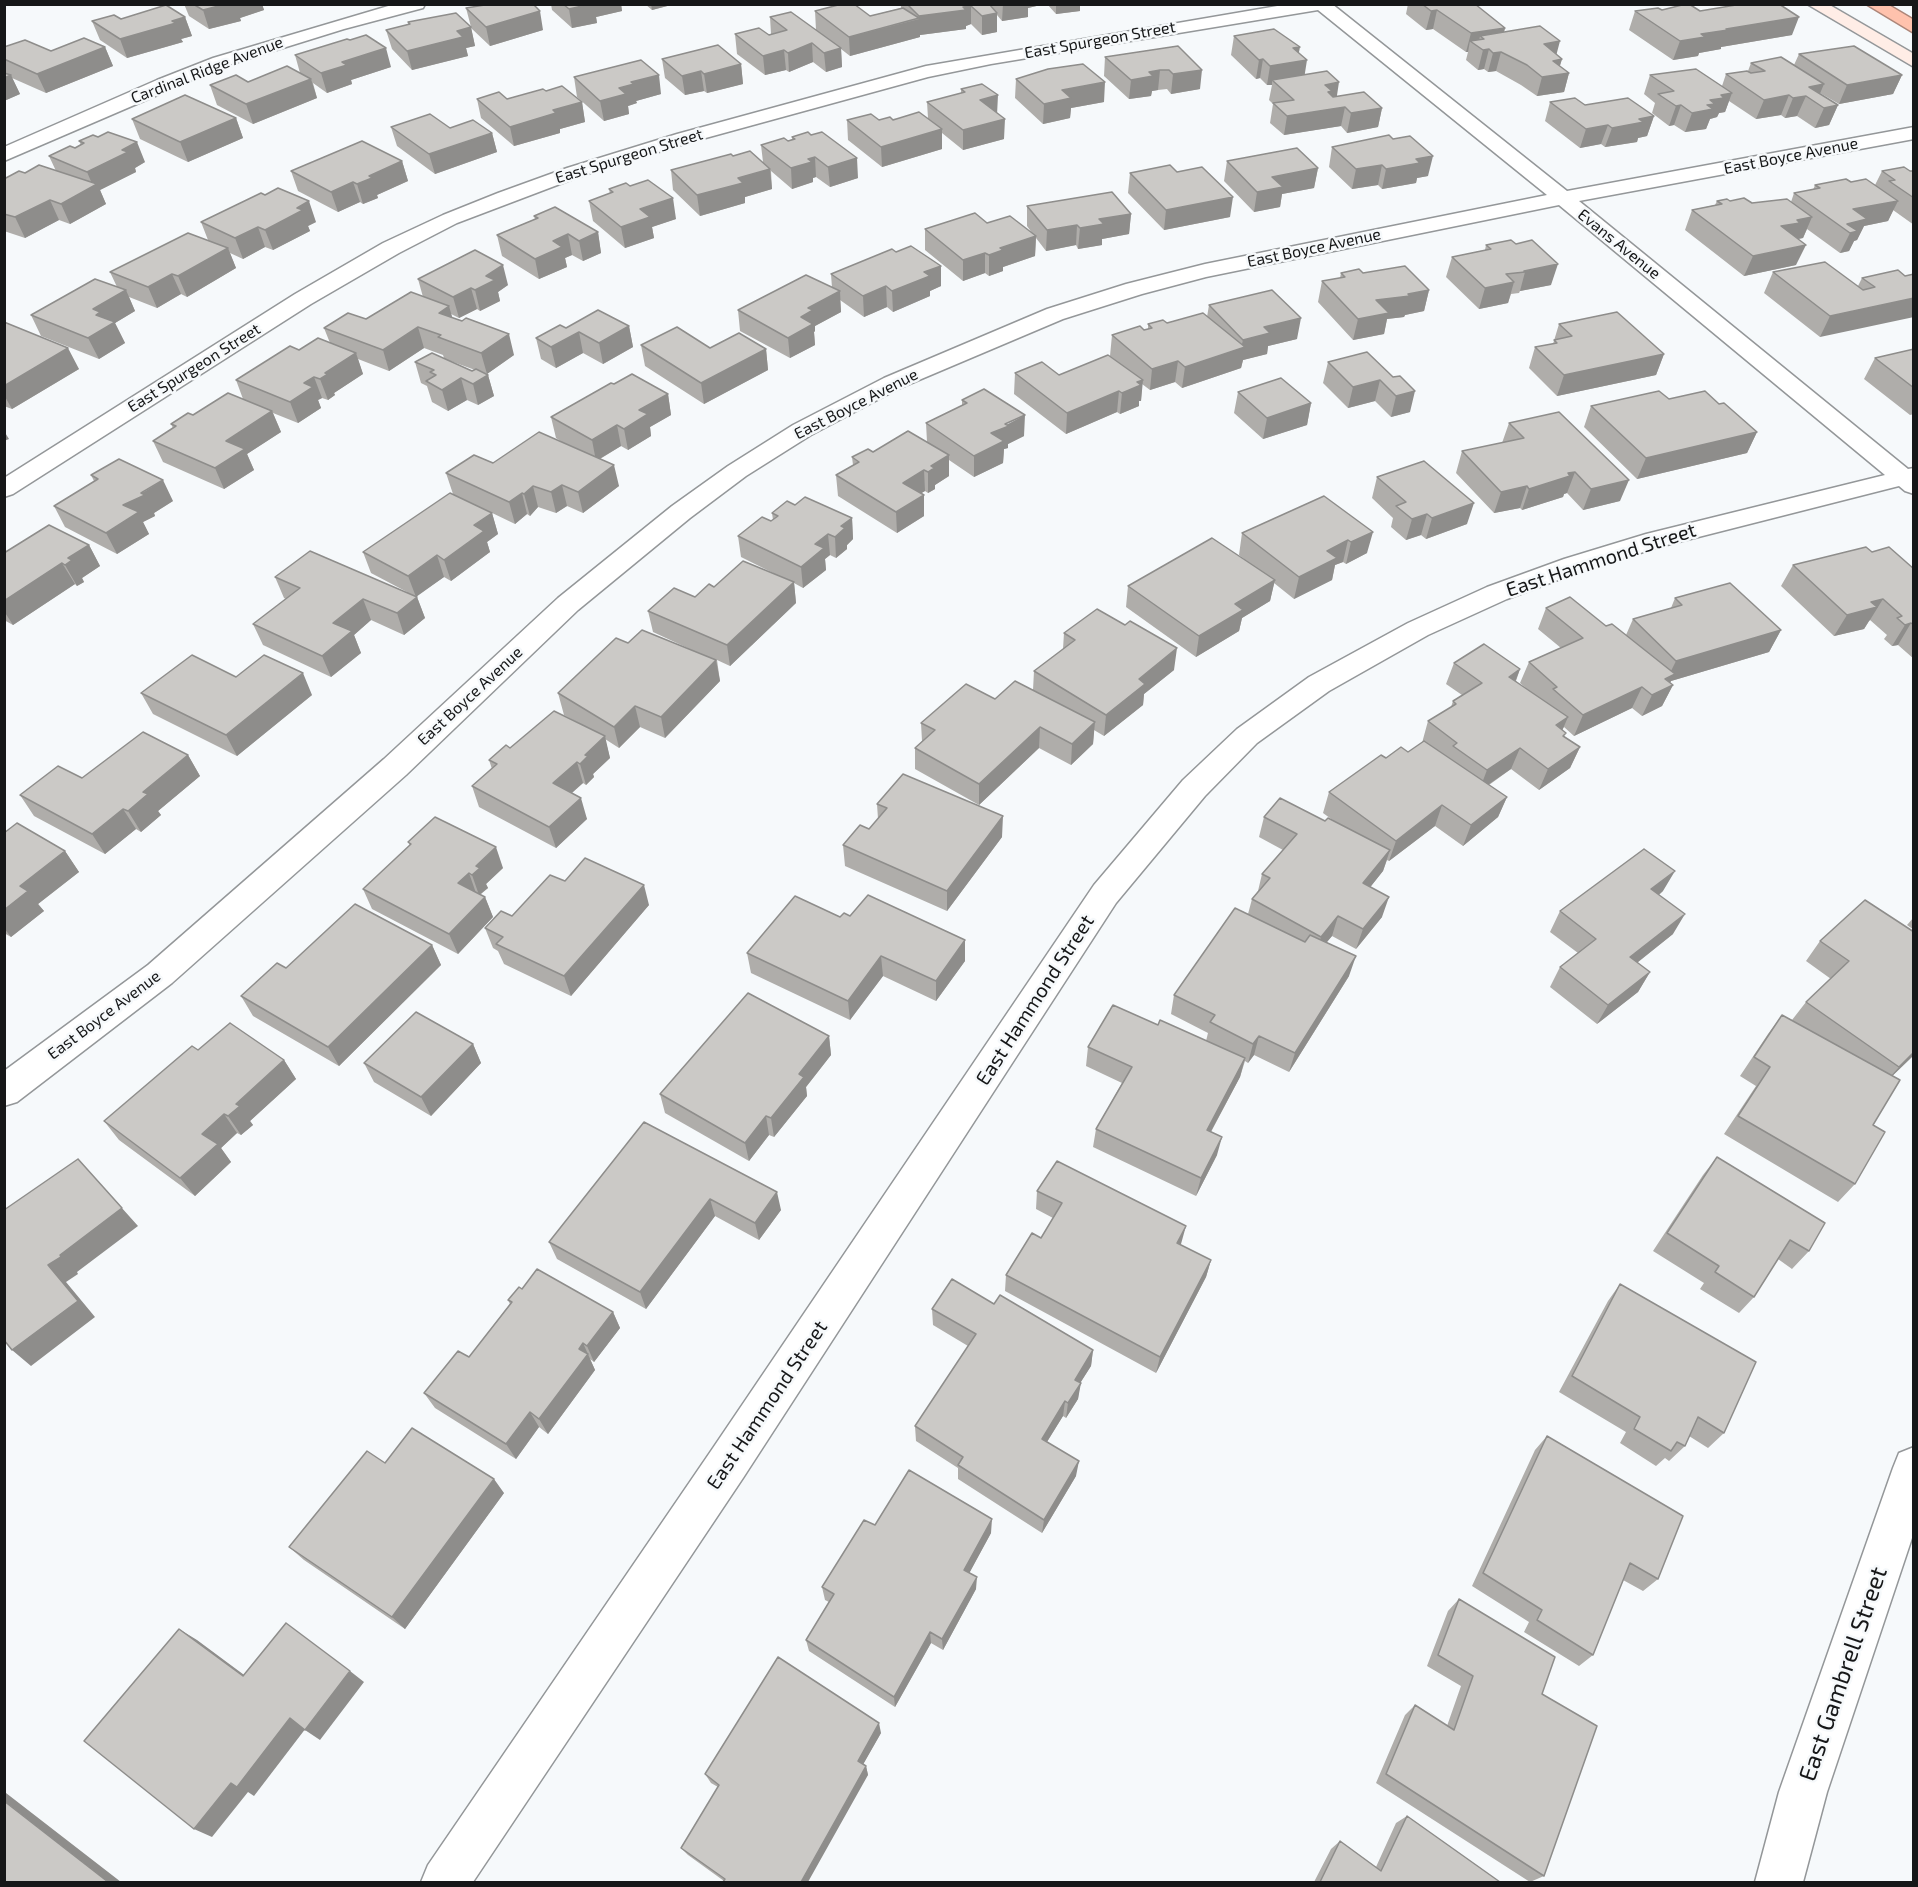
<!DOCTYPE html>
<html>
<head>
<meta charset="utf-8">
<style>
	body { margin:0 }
	#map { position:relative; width:1918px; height:1887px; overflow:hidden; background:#f6f9fb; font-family:"Exo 2",sans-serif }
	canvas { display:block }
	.frame { position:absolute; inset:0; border:6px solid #161718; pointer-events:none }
</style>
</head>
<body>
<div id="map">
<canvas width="1918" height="1887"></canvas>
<div class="frame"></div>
</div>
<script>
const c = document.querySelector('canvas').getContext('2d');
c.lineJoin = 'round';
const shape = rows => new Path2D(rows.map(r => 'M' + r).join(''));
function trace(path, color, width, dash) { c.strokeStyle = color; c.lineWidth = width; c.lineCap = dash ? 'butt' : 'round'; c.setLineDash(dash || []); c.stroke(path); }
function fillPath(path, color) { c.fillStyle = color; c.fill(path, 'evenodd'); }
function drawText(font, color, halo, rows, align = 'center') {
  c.font = font + ' "Exo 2",sans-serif'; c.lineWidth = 5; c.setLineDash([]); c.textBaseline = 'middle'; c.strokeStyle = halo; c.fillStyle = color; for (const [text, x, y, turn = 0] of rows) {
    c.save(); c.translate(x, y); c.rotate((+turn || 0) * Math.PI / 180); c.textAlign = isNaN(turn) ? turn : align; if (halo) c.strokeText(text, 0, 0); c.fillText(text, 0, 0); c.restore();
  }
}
const minor = shape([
	[395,4,425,4,423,8,344,29,225,66,4,161,4,147,157,80,213,58,395,4],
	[1289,4,1332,4,1567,191,1914,127,1914,139,1579,201,1908,469,1914,468,1914,494,1905,491,1899,486,1663,546,1582,571,1507,599,1428,635,1329,691,1257,743,1205,796,1116,903,743,1478,473,1882,421,1882,428,1865,713,1448,1094,885,1183,780,1237,729,1309,677,1408,623,1487,587,1564,559,1646,534,1885,475,1559,205,1206,277,1142,294,1063,319,900,388,811,435,746,476,690,518,578,610,406,775,172,983,17,1102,4,1106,4,1071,148,965,384,759,558,598,672,506,728,466,793,425,884,378,1047,309,1126,284,1205,264,1547,195,1318,10,991,64,928,77,691,142,581,176,457,223,399,253,311,304,13,494,4,497,4,478,295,294,383,243,443,215,498,193,567,168,677,134,926,66,1289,4],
	[1914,1447,1914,1532,1827,1792,1803,1882,1755,1882,1779,1792,1893,1468,1899,1453,1914,1447]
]);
const secondary = shape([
	[1807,4,1828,4,1914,54,1914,67,1807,4]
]);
const motorway = shape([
	[1866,4,1887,4,1914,20,1914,33,1866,4]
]);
const wall = shape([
	[184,4,262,4,264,10,240,18,241,21,209,29,189,16],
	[551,4,621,4,622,11,596,17,597,23,572,28,552,10],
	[645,4,675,4,652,10],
	[901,4,1045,4,1028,8,1028,17,1002,21,997,15,997,32,982,35,971,24,966,26,966,29,920,35,920,37,850,56,841,49,842,67,826,72,813,62,789,72,786,70,765,75,737,54,735,34,771,34,770,17,816,30,815,11,870,16,901,8],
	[1047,4,1080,4,1080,11,1056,14],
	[1408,4,1475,4,1505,28,1504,32,1556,55,1562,59,1560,66,1569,73,1564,92,1537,96,1521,85,1496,71,1488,72,1484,69,1478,70,1466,60,1468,52,1466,52,1433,29,1426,30,1406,14],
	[466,8,543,30,490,46,471,28,475,46,466,48,468,56,412,70,392,49,386,30,408,25,408,22,471,27],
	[1662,10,1700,11,1792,35,1721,47,1721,49,1699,53,1698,56,1673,60,1629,30,1635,11],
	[185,17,192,36,181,39,183,42,127,58,100,40,92,21],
	[1234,36,1299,53,1305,75,1337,96,1382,108,1378,127,1347,133,1341,126,1284,135,1270,123,1273,104,1269,100,1272,85,1267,85,1260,78,1256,79,1231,55],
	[1178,46,1200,89,1171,94,1167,89,1158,90,1152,91,1151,96,1129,99,1104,76,1105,57],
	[4,47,51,51,105,47,113,66,46,93,12,78,20,94,4,101],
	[1799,54,1902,75,1893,94,1839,104,1820,93,1820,94,1838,105,1829,125,1815,128,1797,116,1785,118,1781,115,1756,119,1729,101,1725,112,1719,113,1717,117,1710,119,1706,129,1685,132,1674,125,1669,126,1652,113,1655,103,1644,94,1650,75,1722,86,1726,74,1748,71,1751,63,1794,65],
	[295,55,391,67,351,80,352,84,327,93,313,83,317,98,253,124,217,105,210,85,248,82,300,73],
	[662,59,741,64,743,84,707,93,704,91,685,95,665,78],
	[574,77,661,94,636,101,637,103,628,106,629,114,604,121,577,97],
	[1016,79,1104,102,1071,108,1070,118,1043,124,1015,98],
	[961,89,997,113,1004,139,963,150,942,133,942,149,882,167,848,140,847,120,928,118,927,102,961,93],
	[546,91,582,102,585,122,560,129,560,133,514,146,481,118,477,99,507,99],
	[1550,102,1585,105,1654,116,1647,136,1638,138,1637,142,1605,147,1601,144,1580,148,1545,121],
	[236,118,243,138,188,162,140,139,132,119],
	[391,127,450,128,492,133,497,152,435,174,397,146],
	[792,137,858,178,830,187,816,177,813,178,813,182,792,189,771,171,772,189,745,197,745,203,700,216,673,190,671,170,733,156,763,162,761,145,788,141,792,139],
	[79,141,145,162,135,168,136,172,100,190,106,204,70,224,59,220,25,238,4,231,4,179,25,173,56,171,49,156,75,148,81,145],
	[1332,147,1428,176,1417,178,1416,183,1382,189,1378,185,1352,189,1329,167],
	[402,161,408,181,377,195,378,198,363,204,360,202,338,212,298,191,291,171],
	[1227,161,1318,168,1314,188,1282,194,1280,207,1254,212,1224,181],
	[1882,171,1914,171,1914,225,1893,210,1888,221,1864,226,1857,240,1854,241,1849,251,1840,253,1807,229,1803,238,1797,239,1796,265,1744,276,1685,230,1692,210,1715,205,1717,201,1752,203,1791,202,1794,193,1813,190,1815,185,1851,182,1875,185],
	[1177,172,1230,217,1164,230,1128,193,1130,173],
	[630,186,676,219,652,227,654,238,625,248,593,221,589,201,610,194,609,189],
	[1027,206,1131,214,1129,234,1102,239,1102,245,1078,249,1076,245,1046,251,1036,238,1035,256,1003,267,1003,271,989,276,985,273,963,281,925,250,925,229,987,223,1032,233,1027,226],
	[534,216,598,232,601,253,583,261,572,255,565,258,567,267,539,279,502,256,497,235,535,219],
	[201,222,316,222,308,226,310,231,273,250,265,247,243,259,230,253,236,268,187,297,181,294,157,308,129,297,135,311,115,323,125,343,99,359,41,336,31,315,117,287,110,272,208,240],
	[1486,245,1551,285,1520,291,1519,293,1511,294,1508,303,1479,309,1446,277,1452,257,1485,250],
	[896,252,941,266,941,286,930,291,930,296,893,312,887,307,864,317,840,300,841,312,815,326,815,331,814,332,815,345,790,358,740,331,738,310,832,288,831,274],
	[1773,272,1858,286,1862,278,1905,276,1820,337,1764,293],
	[1341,273,1363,273,1429,290,1424,311,1405,315,1404,317,1387,319,1384,334,1353,340,1318,302,1322,281,1340,278],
	[418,279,508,285,498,292,500,301,480,311,477,309,459,318,451,314,452,318,514,355,487,374,488,375,494,396,478,405,467,400,448,411,432,402,427,386,421,383,415,362,444,358,443,355,424,348,389,371,358,359,363,374,334,393,335,395,328,400,322,398,318,400,321,408,298,423,273,413,281,432,247,454,254,470,224,489,163,462,153,441,173,428,171,424,243,399,236,380,299,350,330,343,324,328,366,319,423,297],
	[445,359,475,370,472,371],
	[1209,305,1297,339,1268,346,1267,354,1243,360,1241,368,1182,388,1175,382,1150,390,1142,384,1141,401,1139,401,1139,406,1120,414,1117,412,1066,434,1014,394,1015,373,1059,375,1116,361,1110,356,1112,335,1144,330,1148,329,1148,324,1167,323,1207,317],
	[4,322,79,369,12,409,4,406],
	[1559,324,1664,354,1656,375,1557,396,1529,368,1535,347,1553,344],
	[629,326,633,347,603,364,583,353,556,368,541,359,536,338,566,328],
	[641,345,766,349,768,370,704,404,645,366],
	[1914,349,1914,414,1910,415,1864,379,1875,358],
	[1328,362,1393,377,1410,412,1391,417,1375,401,1348,408,1323,383],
	[614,384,668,394,671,415,650,427,651,436,628,450,621,446,600,459,619,486,583,513,567,506,556,513,538,507,530,516,527,514,515,524,486,510,492,513,498,534,487,542,490,552,451,581,444,577,416,596,417,597,425,618,404,635,371,620,354,635,361,653,331,677,263,645,253,624,286,599,284,598,275,577,407,592,371,573,363,552,453,494,446,473,493,463,565,444,556,438,551,417],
	[1238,392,1311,403,1307,425,1263,439,1234,413],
	[1669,399,1719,404,1757,432,1747,453,1637,479,1584,427,1591,406],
	[962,400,1024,436,1008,444,1008,448,1004,449,1003,463,974,477,949,460,949,476,935,485,935,489,928,493,925,491,921,493,924,516,897,533,838,496,836,475,853,465,852,457,873,452,927,442,926,423,962,406],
	[1509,423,1620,501,1583,510,1567,493,1564,494,1563,497,1522,510,1520,508,1494,513,1456,473,1462,451,1502,443],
	[91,475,173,501,154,513,155,516,143,522,149,534,117,554,65,527,54,506,94,481],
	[1377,477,1467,524,1426,539,1421,535,1406,540,1391,527,1393,518,1372,498],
	[1324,496,1367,553,1346,564,1343,562,1335,565,1332,580,1294,599,1274,583,1270,601,1242,618,1239,631,1196,657,1126,607,1128,586,1249,563,1239,555,1242,533],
	[795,505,852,518,853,539,847,545,847,549,836,558,830,555,825,559,826,570,803,588,794,583,796,603,730,666,717,660,720,681,665,738,640,727,619,748,605,739,610,758,593,774,594,777,586,785,583,783,572,793,587,819,556,848,479,807,472,786,492,769,489,760,510,748,579,723,564,715,558,693,628,643,694,651,653,632,648,611,695,597,714,587,773,573,741,557,738,536,771,521,773,520,772,513],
	[89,545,100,566,82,578,84,582,77,586,75,584,13,625,4,620,4,553],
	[1872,552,1914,569,1914,659,1898,645,1892,646,1884,639,1887,635,1870,620,1869,621,1864,629,1834,636,1781,586,1793,565],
	[1675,598,1781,630,1769,652,1671,681,1670,683,1673,685,1662,706,1642,716,1632,708,1574,736,1564,727,1562,730,1565,737,1580,747,1570,768,1539,790,1511,769,1489,785,1507,797,1498,817,1463,846,1435,826,1389,861,1387,860,1383,871,1370,887,1382,917,1356,949,1332,936,1326,942,1349,976,1289,1072,1254,1055,1248,1063,1245,1061,1240,1077,1211,1132,1217,1155,1196,1196,1093,1147,1096,1129,1122,1083,1086,1066,1088,1047,1158,1025,1206,1041,1208,1033,1171,1014,1174,995,1248,914,1252,899,1258,891,1262,874,1283,850,1259,837,1264,817,1334,821,1323,813,1329,792,1386,758,1408,752,1422,743,1428,721,1451,707,1453,701,1462,695,1446,684,1454,663,1520,669,1516,681,1527,689,1520,683,1529,662,1561,648,1538,629,1546,608,1606,626,1626,635,1633,619,1671,608],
	[1064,633,1174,670,1144,694,1143,705,1104,736,1094,730,1093,744,1071,765,1039,748,979,805,915,769,915,748,922,741,921,723,995,699,1033,690,1034,671,1063,649],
	[236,677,312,695,237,756,153,714,141,693],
	[188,755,200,776,158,811,161,815,141,832,136,829,105,854,34,816,20,795],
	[877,804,1002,837,947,911,845,866,843,845,869,829,878,819],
	[4,833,65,851,79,872,38,904,44,911,11,937,4,933],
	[408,842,503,868,486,884,488,888,480,895,485,897,493,917,458,954,372,909,363,889,410,846],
	[565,881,649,905,571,996,504,964,498,951,493,948,485,928,512,916],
	[1663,891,1659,895,1673,934,1637,963,1650,972,1638,992,1597,1024,1550,987,1560,967,1578,953,1550,932,1560,911],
	[840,917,965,961,936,1001,883,976,850,1020,751,973,747,953],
	[1914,917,1914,930,1907,925],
	[1914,932,1914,1055,1892,1076,1873,1125,1855,1184,1838,1202,1724,1134,1756,1086,1740,1076,1768,1034,1782,1015,1792,1020,1806,1002,1831,979,1806,961,1820,941],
	[432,945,441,965,339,1066,253,1016,241,996,286,968],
	[829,1036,831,1055,806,1087,807,1096,774,1137,769,1135,749,1161,665,1113,660,1094],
	[473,1044,481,1063,431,1116,374,1082,364,1063],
	[198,1050,284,1060,296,1079,250,1121,253,1125,241,1135,237,1133,221,1148,231,1162,195,1196,119,1140,104,1121],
	[644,1122,781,1210,759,1240,715,1216,646,1309,557,1259,549,1242],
	[1717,1157,1809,1251,1792,1269,1778,1259,1754,1297,1739,1313,1700,1289,1704,1283,1653,1251,1703,1175],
	[1037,1191,1181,1244,1181,1245,1211,1260,1206,1277,1156,1373,1005,1291,1006,1275,1041,1238,1053,1218,1036,1209],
	[1620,1284,1724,1433,1708,1448,1689,1436,1685,1446,1669,1461,1665,1458,1656,1466,1620,1443,1626,1432,1559,1392,1608,1301],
	[522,1289,613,1312,620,1328,594,1362,590,1359,595,1370,548,1434,539,1427,516,1459,435,1408,424,1393,469,1357,510,1304,508,1300],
	[994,1304,1093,1350,1091,1366,1080,1383,1078,1399,1066,1418,1063,1416,1047,1442,1076,1476,1042,1533,958,1479,958,1468,916,1441,915,1426,968,1346,933,1325,932,1309],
	[1547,1436,1658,1579,1643,1591,1623,1580,1593,1655,1579,1666,1524,1632,1529,1622,1472,1586,1535,1450],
	[385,1463,504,1493,405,1629,304,1560,289,1547],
	[875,1525,991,1533,969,1573,976,1589,943,1650,931,1643,895,1707,809,1651,806,1640,829,1602,825,1600,822,1587],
	[1459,1599,1542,1694,1544,1876,1530,1882,1376,1783,1405,1715,1415,1705,1447,1726,1461,1686,1427,1666,1448,1611],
	[881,1733,863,1764,866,1766,868,1775,724,1881,688,1855,681,1848,718,1787,711,1783,705,1774],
	[1407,1816,1500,1882,1314,1882,1331,1849,1340,1841,1376,1867,1396,1823]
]);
const shadedWall = shape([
	[226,4,262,4,264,10,240,18,241,21,209,29,203,10],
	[589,4,621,4,622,11,596,17,597,23,572,28,569,9],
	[651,4,675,4,652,10],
	[1003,4,1045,4,1028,8,1028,17,1002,21],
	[1056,4,1080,4,1080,11,1056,14],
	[971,6,971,24,966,26,966,29,920,35,920,37,850,56,849,37,919,19,919,16],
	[1437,10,1433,29,1426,30,1431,11],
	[540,11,543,30,490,46,486,27],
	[997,13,997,32,982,35,982,16],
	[185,17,192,36,181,39,183,42,127,58,120,39],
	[1799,17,1792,35,1721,47,1721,49,1699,53,1698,56,1673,60,1680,41,1701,34,1726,29],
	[471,27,475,46,466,48,468,56,412,70,407,51,457,31],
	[1505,28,1500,47,1484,39,1480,36,1478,46,1470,41,1468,52,1466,52,1471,33],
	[1560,41,1555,60,1544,44],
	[812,43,813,62,789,72,788,53],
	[105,47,113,66,46,93,37,74],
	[1300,47,1297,62,1307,60,1304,79,1272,80,1272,85,1267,85,1270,66,1293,48],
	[386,48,391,67,351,80,352,84,327,93,321,73,342,62],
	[841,48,842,67,826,72,824,53],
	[1489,49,1484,69,1478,70,1483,50],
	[784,50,786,70,765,75,763,56],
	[1501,52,1496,71,1488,72,1493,53],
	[1263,59,1260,78,1256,79,1259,60],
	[1562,59,1557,74,1569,73,1564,92,1537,96,1542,77,1553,61],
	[741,64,743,84,707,93,704,74],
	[1160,70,1158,90,1152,91,1151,96,1129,99,1131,80,1149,72],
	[1202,70,1200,89,1171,94,1173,74],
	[701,71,704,91,685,95,682,76],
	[11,75,20,94,4,101,4,78],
	[659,75,661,94,636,101,637,103,628,106,629,114,604,121,600,101,619,88,631,82],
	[1902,75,1893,94,1839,104,1847,85],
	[311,79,317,98,253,124,246,104],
	[1105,82,1104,102,1071,108,1070,118,1043,124,1044,104,1062,90],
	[1339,82,1336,102,1345,107,1341,126,1284,135,1287,116,1325,85],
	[1824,84,1816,103,1806,96,1797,116,1785,118,1793,98,1809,87],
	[1732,93,1725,112,1719,113,1717,117,1710,119,1706,129,1685,132,1692,113,1710,100,1721,95],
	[998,95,997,115,980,100],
	[1789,95,1781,115,1756,119,1764,100],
	[582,102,585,122,560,129,560,133,514,146,510,127,553,110],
	[1681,105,1674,125,1669,126,1676,106],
	[1838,105,1829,125,1815,128,1824,108],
	[1382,108,1378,127,1347,133,1351,113],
	[1654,116,1647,136,1638,138,1637,142,1605,147,1612,128,1639,119],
	[236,118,243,138,188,162,180,142],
	[1005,119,1004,139,963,150,963,130],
	[1608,125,1601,144,1580,148,1586,129],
	[942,129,942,149,882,167,881,147],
	[492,133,497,152,435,174,429,154],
	[137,142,145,162,135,168,136,172,100,190,106,204,70,224,61,204,93,186,87,172,122,150],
	[1433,156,1428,176,1417,178,1416,183,1382,189,1386,169,1416,159],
	[815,157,816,177,813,178,813,182,792,189,791,168,808,159],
	[857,158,858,178,830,187,828,167],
	[402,161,408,181,377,195,378,198,363,204,357,184,369,176],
	[1382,165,1378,185,1352,189,1356,169],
	[1318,168,1314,188,1282,194,1280,207,1254,212,1257,192,1272,177],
	[770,169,772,189,745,197,745,203,700,216,697,195,738,178],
	[353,182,360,202,338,212,331,192],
	[1233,197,1230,217,1164,230,1166,210],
	[673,198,676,219,652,227,654,238,625,248,621,227,640,209],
	[50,200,59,220,25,238,15,217],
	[309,201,316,222,308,226,310,231,273,250,265,230,297,208],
	[1898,201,1888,221,1864,226,1857,240,1854,241,1849,251,1840,253,1850,233,1844,229,1853,209],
	[1131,214,1129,234,1102,239,1102,245,1078,249,1080,228,1099,219],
	[1812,217,1803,238,1793,240,1781,226,1797,220],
	[1077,225,1076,245,1046,251,1047,230],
	[258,227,265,247,243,259,235,238],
	[598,232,601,253,583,261,579,241],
	[568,234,572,255,565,258,567,267,539,279,535,259,553,241],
	[1036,236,1035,256,1003,267,1003,271,989,276,989,255,1000,248],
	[1806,245,1796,265,1744,276,1753,256],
	[228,248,236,268,187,297,178,276],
	[985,253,985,273,963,281,963,260],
	[1558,264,1551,285,1520,291,1525,272,1524,271],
	[503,265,508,285,498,292,500,301,480,311,475,290,486,276],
	[941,266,941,286,930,291,930,296,893,312,892,291,924,272],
	[172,274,181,294,157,308,148,287],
	[1514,282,1508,303,1479,309,1485,288],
	[886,286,887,307,864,317,863,296],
	[471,288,477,309,459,318,453,297],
	[126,290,135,311,115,323,125,343,99,359,88,338,93,309],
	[1429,290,1424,311,1405,315,1404,317,1387,319,1384,334,1353,340,1358,319,1376,300],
	[840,291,841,312,815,326,815,331,814,332,815,345,790,358,788,338,801,317,808,308],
	[1914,298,1914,317,1820,337,1830,316],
	[449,306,455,327,439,313],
	[1301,318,1297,339,1268,346,1267,354,1243,360,1241,368,1182,388,1185,367,1241,348,1243,340,1264,327],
	[629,326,633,347,603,364,599,343],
	[418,327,424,348,389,371,383,350],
	[579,332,583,353,556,368,551,347],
	[509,334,514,355,487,374,481,353],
	[68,348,79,369,12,409,4,395,4,386],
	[766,349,768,370,704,404,701,383],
	[356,353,363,374,334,393,335,395,328,400,320,379,325,373],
	[1664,354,1656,375,1557,396,1564,375],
	[1178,361,1175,382,1150,390,1152,369],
	[488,375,494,396,478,405,473,384],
	[314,377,322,398,318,400,321,408,298,423,290,402,304,383],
	[461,378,467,400,448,411,442,390],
	[1143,380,1141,401,1139,401,1139,406,1120,414,1122,393,1137,382],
	[1380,380,1375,401,1348,408,1353,387],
	[1119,391,1117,412,1066,434,1067,413],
	[1415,391,1410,412,1391,417,1396,396],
	[668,394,671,415,650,427,651,436,628,450,624,429,639,410],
	[1311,403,1307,425,1263,439,1267,418],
	[272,411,281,432,247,454,254,470,224,489,215,468,226,441],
	[1025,415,1024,436,1008,444,1008,448,1004,449,1003,463,974,477,974,456,991,433],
	[617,425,621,446,596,461,592,440],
	[4,431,9,439,4,441],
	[1757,432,1747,453,1637,479,1646,458],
	[949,455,949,476,935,485,935,489,928,493,928,472,931,466],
	[614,465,619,486,583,513,578,492],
	[924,470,925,491,904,504,903,483],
	[1575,472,1567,493,1564,494,1563,497,1522,510,1529,489,1568,473],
	[163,480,173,501,154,513,155,516,143,522,149,534,117,554,106,533,123,505],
	[1629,480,1620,501,1583,510,1591,489],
	[562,485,567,506,556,513,551,492],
	[533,486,538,507,530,516,524,494],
	[1527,486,1520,508,1494,513,1501,492],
	[522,493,527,514,515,524,509,502],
	[924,495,924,516,897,533,896,512],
	[1474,503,1467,524,1426,539,1432,518],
	[492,513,498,534,487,542,490,552,451,581,444,560,474,525],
	[1427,514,1421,535,1406,540,1412,519],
	[852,518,853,539,847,545,847,549,836,558,835,537,841,526],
	[1373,532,1367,553,1346,564,1351,542],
	[828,534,830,555,825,559,826,570,803,588,801,567,815,544],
	[1348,540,1343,562,1335,565,1332,580,1294,599,1299,577,1327,551],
	[89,545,100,566,82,578,84,582,77,586,65,565,68,558],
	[437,555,444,577,416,597,408,576],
	[62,563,75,584,13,625,4,611,4,601],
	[1275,580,1270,601,1242,618,1239,631,1196,657,1199,636,1235,604],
	[794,582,796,603,730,666,727,645],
	[417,597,425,618,404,635,397,613],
	[363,599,371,620,354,635,361,653,331,677,322,656,333,623],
	[1883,599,1870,620,1869,621,1864,629,1834,636,1847,615,1871,602],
	[1911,623,1898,645,1892,646,1905,625],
	[1781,630,1769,652,1671,681,1668,687,1673,685,1662,706,1642,716,1652,695,1665,679,1668,677,1676,661],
	[1177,648,1174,670,1144,694,1143,705,1104,736,1106,715,1139,679],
	[716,660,720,681,665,738,661,717],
	[1520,669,1512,690,1509,677],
	[303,673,312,695,237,756,226,735],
	[1642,687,1632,708,1574,736,1583,715],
	[635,706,640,727,619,748,614,727],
	[1568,717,1559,738,1556,725],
	[1095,722,1093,744,1071,765,1072,744],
	[1040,727,1039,748,979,805,979,784],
	[605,736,610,758,593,774,594,777,586,785,580,764,585,755],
	[1580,747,1570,768,1539,790,1548,769],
	[1520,748,1511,769,1479,791,1487,770],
	[188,755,200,776,158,811,161,815,141,832,128,811,143,792],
	[577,762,583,783,559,804,553,783],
	[1507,797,1498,817,1463,846,1471,825],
	[581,798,587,819,556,848,549,827],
	[1442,805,1435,826,1389,861,1396,841],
	[123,809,136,829,105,854,92,834],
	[1003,816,1002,837,947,911,947,891],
	[496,847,503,868,486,884,488,888,479,895,472,875,476,866],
	[1390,850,1383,871,1357,904,1363,883],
	[65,851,79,872,38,904,44,911,11,937,4,928,4,910,20,886],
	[1675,871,1663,891,1640,910,1651,889],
	[469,873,476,893,458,883],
	[644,885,649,905,571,996,564,976],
	[485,897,493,917,458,954,449,934],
	[1389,897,1382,917,1356,949,1363,929],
	[1685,914,1673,934,1619,977,1630,957],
	[1338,916,1332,936,1315,957,1321,937],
	[965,940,965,961,936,1001,936,981],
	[432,945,441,965,339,1066,328,1047],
	[881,956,883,976,850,1020,848,1001],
	[1356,956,1349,976,1289,1072,1295,1053],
	[1650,972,1638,992,1597,1024,1608,1005],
	[829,1036,831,1055,806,1087,807,1096,774,1137,771,1118,799,1074],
	[1259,1036,1254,1055,1248,1063,1253,1044],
	[473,1044,481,1063,431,1116,421,1097],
	[1914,1052,1914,1055,1882,1086,1899,1067],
	[1245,1058,1240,1077,1202,1148,1207,1130],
	[284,1060,296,1079,250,1121,253,1125,241,1135,228,1116,236,1104],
	[224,1114,237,1133,221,1148,231,1162,195,1196,180,1178,202,1134],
	[766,1116,769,1135,749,1161,745,1143],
	[1222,1137,1217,1155,1196,1196,1201,1178],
	[78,1159,138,1226,77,1272,78,1274,66,1282,95,1317,31,1366,12,1350,48,1265,60,1255],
	[777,1192,781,1210,759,1240,755,1223],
	[710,1199,715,1216,646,1309,640,1292],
	[1186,1226,1181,1244,1173,1260,1177,1243],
	[1211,1260,1206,1277,1156,1373,1160,1357],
	[613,1312,620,1328,594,1362,587,1346],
	[583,1343,595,1370,548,1434,539,1419],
	[1093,1350,1091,1366,1072,1396,1075,1380],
	[1081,1383,1078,1399,1066,1418,1068,1403],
	[1065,1401,1063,1416,1040,1453,1042,1439],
	[530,1412,539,1427,516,1459,506,1444],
	[1079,1461,1076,1476,1042,1533,1044,1520],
	[494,1479,504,1493,405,1629,392,1617],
	[992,1519,991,1533,964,1583,964,1570],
	[977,1577,976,1589,943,1650,942,1639],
	[179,1629,197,1640,259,1686,243,1676],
	[930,1632,931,1643,895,1707,894,1697],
	[350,1671,364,1682,320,1740,305,1730],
	[290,1718,306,1728,254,1796,248,1792,212,1837,194,1829,231,1783],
	[879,1723,881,1733,860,1770,858,1761],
	[866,1766,868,1775,808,1882,801,1882],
	[4,1792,6,1793,121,1882,108,1882,4,1801]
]);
const building = shape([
	[193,4,226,4,203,10,193,4],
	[491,4,533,4,540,11,486,27,466,8,491,4],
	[563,4,591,4,569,9,563,4],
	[842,4,854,4,870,16,903,8,919,18,849,37,815,11,842,4],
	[907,4,989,4,997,13,982,16,971,6,963,7,966,10,919,16,907,4],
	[1422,4,1475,4,1505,28,1471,33,1437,10,1431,11,1422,4],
	[1686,4,1689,4,1700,11,1742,4,1779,4,1799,17,1726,29,1728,30,1701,34,1705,37,1680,41,1635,11,1658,8,1662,10,1686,4],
	[166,5,185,17,172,21,176,23,120,39,92,21,114,15,121,19,166,5],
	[791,12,841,48,824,53,812,43,788,53,784,50,763,56,735,34,759,28,769,35,787,30,770,17,791,12],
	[456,13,471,27,457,31,463,37,407,51,386,30,410,24,408,22,456,13],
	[1540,26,1560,41,1544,44,1562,59,1553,61,1569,73,1542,77,1527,65,1501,52,1493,53,1489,49,1483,50,1470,41,1484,39,1480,36,1540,26],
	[1274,29,1300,47,1293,48,1307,60,1270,66,1263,59,1259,60,1234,36,1274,29],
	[366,35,386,48,342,62,347,65,321,73,295,55,347,39,350,40,366,35],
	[84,38,105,47,37,74,4,59,4,47,25,40,51,51,84,38],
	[718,45,741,64,704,74,701,71,682,76,662,59,718,45],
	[1178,46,1202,70,1173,74,1169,70,1160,70,1149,72,1153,76,1131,80,1105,57,1178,46],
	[1854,46,1902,75,1847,85,1799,54,1854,46],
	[1781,57,1824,84,1809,87,1838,105,1824,108,1806,96,1793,98,1789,95,1764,100,1726,74,1747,71,1751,73,1765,71,1751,63,1781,57],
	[641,60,659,75,631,82,634,84,619,88,626,94,600,101,574,77,641,60],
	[1083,64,1105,82,1062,90,1071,98,1044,104,1016,79,1048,69,1083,64],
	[287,66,311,79,246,104,210,85,236,75,248,82,287,66],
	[1696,69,1732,93,1721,95,1724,98,1710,100,1715,104,1707,105,1713,109,1692,113,1681,105,1676,106,1658,94,1674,91,1650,75,1696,69],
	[1327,71,1339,82,1325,85,1332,91,1328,92,1333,97,1364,92,1382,108,1351,113,1345,107,1287,116,1273,103,1294,100,1272,80,1327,71],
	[4,73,11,75,4,78,4,73],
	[982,84,998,95,980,100,1005,119,963,130,927,102,965,92,961,89,982,84],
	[562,86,582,102,553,110,556,113,510,127,477,99,499,92,507,99,543,89,546,91,562,86],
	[185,95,236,118,180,142,132,119,185,95],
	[1575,98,1585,105,1628,98,1654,116,1639,119,1644,122,1612,128,1608,125,1586,129,1550,102,1575,98],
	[919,112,942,129,881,147,847,120,871,114,879,120,890,117,893,120,919,112],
	[430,114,450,128,473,120,492,133,429,154,391,127,430,114],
	[108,132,137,142,122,150,128,152,87,172,49,156,70,146,75,148,84,143,79,141,93,135,98,137,108,132],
	[808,132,811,135,822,132,857,158,828,167,815,157,808,159,812,162,791,168,761,145,784,138,788,141,795,139,792,137,808,132],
	[1389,135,1393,139,1410,136,1433,156,1416,159,1420,163,1386,169,1382,165,1356,169,1332,147,1389,135],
	[362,141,402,161,369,176,372,178,357,184,353,182,331,192,291,171,362,141],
	[1297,148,1318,168,1272,177,1283,187,1257,192,1227,161,1297,148],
	[750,151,770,169,738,178,743,183,697,195,671,170,731,154,733,156,750,151],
	[39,165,97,184,61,204,50,200,15,217,4,214,4,179,19,171,25,173,39,165],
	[1170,165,1177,172,1202,167,1233,197,1166,210,1130,173,1170,165],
	[1904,167,1910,171,1914,171,1914,198,1889,181,1895,180,1882,171,1904,167],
	[1846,179,1851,182,1866,179,1898,201,1853,209,1867,219,1847,224,1858,231,1850,233,1794,193,1820,188,1815,185,1846,179],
	[648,180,673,198,640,209,650,217,621,227,589,201,613,192,609,189,626,183,630,186,648,180],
	[278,188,309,201,297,208,303,210,265,230,258,227,235,238,201,222,261,193,265,195,278,188],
	[1112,192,1131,214,1099,219,1104,224,1080,228,1077,225,1047,230,1027,206,1112,192],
	[1744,198,1752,203,1787,199,1812,217,1797,220,1800,223,1781,226,1806,245,1753,256,1692,210,1722,204,1717,201,1727,199,1730,201,1744,198],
	[555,207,598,232,579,241,568,234,553,241,562,247,535,259,497,235,538,218,534,216,555,207],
	[975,213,987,223,1010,216,1036,236,1000,248,1003,250,989,255,985,253,963,260,925,229,975,213],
	[188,233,228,248,178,276,172,274,148,287,110,272,188,233],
	[1511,240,1516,244,1532,240,1558,264,1524,271,1525,272,1506,274,1514,282,1485,288,1452,257,1491,249,1486,245,1511,240],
	[911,246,941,266,924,272,930,276,892,291,886,286,863,296,831,274,892,249,896,252,911,246],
	[475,250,503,265,486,276,495,280,475,290,471,288,453,297,418,279,475,250],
	[1825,262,1863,290,1875,287,1862,278,1898,270,1905,276,1914,274,1914,298,1830,316,1773,272,1825,262],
	[1405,266,1429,290,1408,294,1410,296,1376,300,1389,313,1358,319,1322,281,1345,277,1341,273,1359,269,1363,273,1405,266],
	[806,275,840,291,808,308,813,310,801,317,813,324,788,338,738,310,806,275],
	[95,279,126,290,93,309,100,312,96,315,115,322,88,338,31,315,95,279],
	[1272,290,1301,318,1264,327,1270,333,1243,340,1209,305,1272,290],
	[411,292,449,306,439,313,462,321,466,318,509,334,481,353,438,337,441,335,418,327,383,350,324,328,348,313,366,319,411,292],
	[598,310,629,326,599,343,579,332,551,347,536,338,560,325,566,328,598,310],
	[1617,312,1664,354,1564,375,1535,347,1557,343,1554,340,1572,336,1559,324,1617,312],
	[1203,313,1245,347,1185,367,1178,361,1152,369,1112,335,1140,326,1144,330,1152,328,1148,324,1163,320,1167,323,1203,313],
	[4,322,68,348,4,386,4,322],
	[677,327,710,348,739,333,766,349,701,383,641,345,677,327],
	[318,338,356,353,325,373,328,374,320,379,314,377,304,383,313,387,290,402,236,380,290,346,299,350,318,338],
	[1914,349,1914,388,1875,358,1914,349],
	[1367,352,1393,377,1400,376,1415,391,1396,396,1380,380,1353,387,1328,362,1367,352],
	[432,353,472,371,476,369,488,375,473,384,461,378,442,390,426,381,436,375,430,372,434,370,415,362,432,353],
	[1108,355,1143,380,1137,382,1141,385,1122,393,1119,391,1067,413,1015,373,1042,362,1059,375,1108,355],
	[632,374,668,394,639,410,648,414,624,429,617,425,592,440,551,417,611,383,614,384,632,374],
	[1281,378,1311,403,1267,418,1238,392,1281,378],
	[984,389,1025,415,1005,424,1009,426,991,433,1004,441,974,456,926,423,967,403,962,400,984,389],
	[1659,391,1669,399,1705,391,1719,404,1724,403,1757,432,1646,458,1591,406,1659,391],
	[228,393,272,411,226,441,245,449,215,468,153,441,176,426,171,424,188,413,193,415,228,393],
	[1559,412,1629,480,1591,489,1575,472,1568,473,1570,476,1529,489,1527,486,1501,492,1462,451,1524,438,1509,423,1559,412],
	[908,431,949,455,931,466,934,468,928,472,924,470,903,483,924,495,896,512,836,475,859,462,852,457,868,449,873,452,908,431],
	[539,432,614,465,578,492,562,485,551,492,533,486,524,494,522,493,509,502,446,473,474,455,493,463,539,432],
	[119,459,163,480,141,493,145,495,123,505,139,512,106,533,54,506,98,479,91,475,119,459],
	[1424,461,1474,503,1432,518,1427,514,1412,519,1396,506,1406,502,1377,477,1424,461],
	[450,493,492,513,474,525,484,531,444,560,437,555,408,576,363,552,450,493],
	[1324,496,1373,532,1351,542,1348,540,1327,551,1337,558,1299,577,1242,533,1324,496],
	[805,497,852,518,841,526,845,528,835,537,828,534,815,544,824,548,801,567,738,536,762,517,771,521,778,516,772,513,787,501,795,505,805,497],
	[49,525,89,545,68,558,72,560,65,565,62,563,4,601,4,553,49,525],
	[1212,538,1275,580,1235,604,1243,610,1199,636,1128,586,1212,538],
	[1866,547,1872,552,1889,547,1914,569,1914,625,1911,623,1905,625,1897,618,1902,616,1883,599,1871,602,1877,607,1847,615,1793,565,1866,547],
	[310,551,417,597,397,613,363,599,333,623,352,631,322,656,253,624,300,588,275,577,310,551],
	[743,561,794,582,727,645,648,611,674,588,695,597,709,584,714,587,743,561],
	[1730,583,1781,630,1676,661,1633,619,1682,605,1675,598,1730,583],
	[1570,597,1606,626,1612,624,1675,674,1665,679,1673,685,1652,695,1642,687,1583,715,1553,689,1557,687,1529,662,1583,638,1546,608,1570,597],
	[1097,609,1125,625,1130,621,1177,648,1139,679,1145,684,1106,715,1034,671,1075,640,1064,633,1097,609],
	[642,630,716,660,661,717,635,706,614,727,558,693,616,638,628,643,642,630],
	[1484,644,1520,669,1509,677,1568,717,1556,725,1566,733,1563,736,1580,747,1548,769,1520,748,1487,770,1453,746,1457,743,1428,721,1456,704,1453,701,1482,683,1454,663,1484,644],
	[192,655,236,677,264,655,303,673,226,735,141,693,192,655],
	[1015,681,1095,722,1072,744,1040,727,979,784,915,748,935,730,921,723,966,684,995,699,1015,681],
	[554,711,605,736,585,755,588,756,580,764,577,762,553,783,581,798,549,827,472,786,497,764,489,760,506,745,510,748,554,711],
	[143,732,188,755,143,792,148,794,128,811,123,809,92,834,20,795,58,766,82,778,143,732],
	[1424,741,1507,797,1471,825,1442,805,1396,841,1329,792,1381,755,1386,758,1401,747,1408,752,1424,741],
	[903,774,1003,816,947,891,843,845,860,825,869,829,887,808,877,804,903,774],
	[1280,798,1325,821,1328,818,1390,850,1363,883,1389,897,1363,929,1338,916,1321,937,1252,899,1270,878,1262,874,1297,834,1264,817,1280,798],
	[435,817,496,847,476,866,480,868,472,875,469,873,458,883,485,897,449,934,363,889,411,844,408,842,435,817],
	[17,823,65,851,20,886,28,891,4,910,4,833,17,823],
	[1644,849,1675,871,1651,889,1685,914,1630,957,1650,972,1608,1005,1560,967,1596,939,1560,911,1644,849],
	[585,858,644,885,564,976,496,944,503,937,485,928,501,911,512,916,550,875,565,881,585,858],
	[868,895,965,940,936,981,881,956,848,1001,747,953,795,896,840,917,844,913,850,916,868,895],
	[1865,900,1914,932,1914,1052,1899,1067,1806,1002,1849,961,1820,941,1865,900],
	[355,904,432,945,328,1047,241,996,277,963,286,968,355,904],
	[1235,908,1305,942,1310,935,1356,956,1295,1053,1259,1036,1253,1044,1210,1022,1215,1015,1174,995,1235,908],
	[748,993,829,1036,799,1074,804,1077,771,1118,766,1116,745,1143,660,1094,748,993],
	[1113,1005,1158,1025,1160,1020,1245,1058,1207,1130,1222,1137,1201,1178,1096,1129,1132,1067,1088,1047,1113,1005],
	[416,1012,473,1044,421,1097,364,1063,416,1012],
	[1782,1015,1900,1080,1873,1125,1885,1132,1855,1184,1738,1116,1770,1067,1754,1057,1782,1015],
	[230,1023,284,1060,236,1104,240,1106,228,1116,224,1114,202,1134,218,1144,180,1178,104,1121,192,1046,198,1050,230,1023],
	[644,1122,777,1192,755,1223,710,1199,640,1292,549,1242,644,1122],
	[1717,1157,1825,1223,1809,1251,1790,1240,1754,1297,1715,1272,1719,1266,1667,1233,1717,1157],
	[78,1159,122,1208,60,1255,61,1257,48,1265,78,1301,12,1350,4,1340,4,1210,78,1159],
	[1057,1161,1186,1226,1177,1243,1211,1260,1160,1357,1006,1275,1032,1233,1041,1238,1062,1203,1037,1191,1057,1161],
	[537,1269,613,1312,587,1346,583,1343,579,1349,588,1354,539,1419,530,1412,506,1444,424,1393,458,1351,469,1357,512,1302,508,1300,519,1287,522,1289,537,1269],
	[952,1279,994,1304,1000,1295,1093,1350,1075,1380,1081,1383,1068,1403,1065,1401,1042,1439,1079,1461,1044,1520,958,1465,963,1457,915,1426,976,1334,932,1309,952,1279],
	[1620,1284,1756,1362,1724,1433,1698,1417,1685,1446,1677,1442,1671,1451,1634,1429,1640,1417,1572,1376,1620,1284],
	[412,1428,494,1479,392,1617,289,1547,367,1451,385,1463,412,1428],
	[1547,1436,1683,1516,1658,1579,1630,1563,1593,1655,1537,1620,1542,1610,1483,1573,1547,1436],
	[909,1470,992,1519,964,1570,977,1577,942,1639,930,1632,894,1697,806,1640,834,1594,822,1587,864,1520,875,1525,909,1470],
	[1459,1599,1555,1657,1542,1694,1597,1726,1544,1876,1386,1774,1415,1705,1454,1730,1473,1676,1438,1655,1459,1599],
	[286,1623,350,1671,305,1730,290,1718,237,1787,231,1783,194,1829,84,1741,179,1629,243,1676,286,1623],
	[778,1657,879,1723,858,1761,866,1766,801,1882,723,1882,725,1879,681,1848,719,1785,705,1774,778,1657],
	[4,1801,108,1882,4,1882,4,1801],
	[1407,1816,1500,1882,1320,1882,1340,1841,1381,1871,1407,1816]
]);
const farStreetnames = [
	["East Spurgeon Street",1100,40,-10],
	["Cardinal Ridge Avenue",207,70,-21],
	["East Spurgeon Street",629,156,-17],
	["East Boyce Avenue",1791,156,-11],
	["Evans Avenue",1619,244,39],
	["East Boyce Avenue",1314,248,-12],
	["East Spurgeon Street",194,368,-32],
	["East Boyce Avenue",856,404,-27],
	["East Boyce Avenue",470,696,-43],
	["East Boyce Avenue",104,1015,-37]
];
const streetNames = [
	["East Hammond Street",1601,560,-18],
	["East Hammond Street",1035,1000,-57],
	["East Hammond Street",767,1405,-56]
];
const nearStreetnames = [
	["East Gambrell Street",1843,1674,-71]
];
trace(minor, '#949799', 3);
trace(secondary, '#949799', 3);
trace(motorway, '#ad8679', 3);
fillPath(minor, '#fff');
fillPath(secondary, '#ffede6');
fillPath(motorway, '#ffc2ad');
fillPath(wall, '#afadaa');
fillPath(shadedWall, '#8e8d8b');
fillPath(building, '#cbc9c6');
trace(building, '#8e8d8b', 1.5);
drawText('16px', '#161718', '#f6f9fb', farStreetnames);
drawText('20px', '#161718', '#f6f9fb', streetNames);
drawText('24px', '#161718', '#f6f9fb', nearStreetnames);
</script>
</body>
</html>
